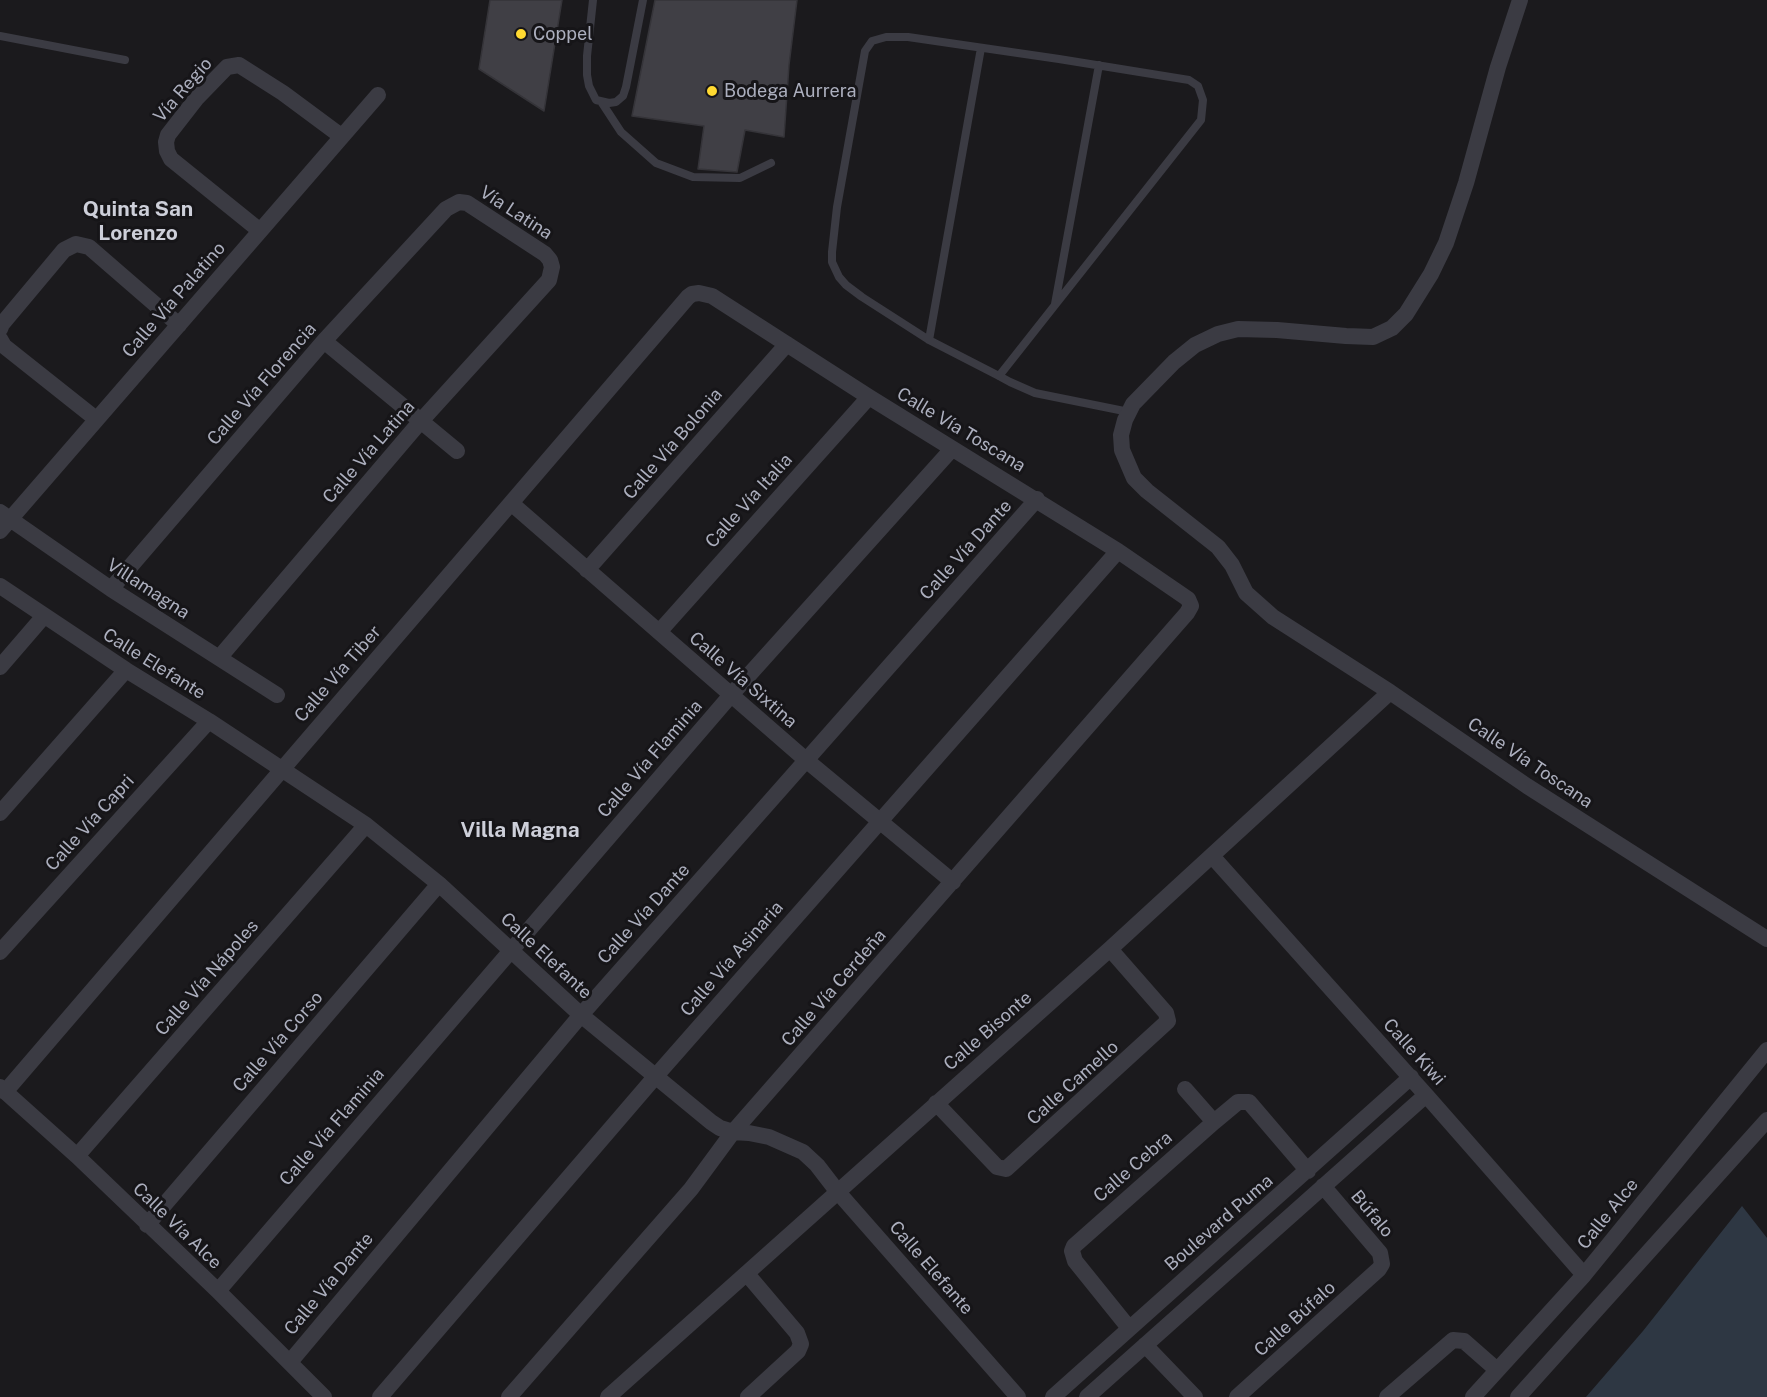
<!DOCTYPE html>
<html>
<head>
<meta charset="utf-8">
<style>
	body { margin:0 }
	canvas { display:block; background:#1b1a1d }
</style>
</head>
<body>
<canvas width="1767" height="1397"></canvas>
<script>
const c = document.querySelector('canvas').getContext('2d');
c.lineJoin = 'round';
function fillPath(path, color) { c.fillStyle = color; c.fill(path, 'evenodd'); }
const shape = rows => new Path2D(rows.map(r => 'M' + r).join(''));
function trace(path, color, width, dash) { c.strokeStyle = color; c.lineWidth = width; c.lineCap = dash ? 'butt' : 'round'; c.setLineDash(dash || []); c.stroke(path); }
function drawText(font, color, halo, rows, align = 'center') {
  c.font = font + ' "Public Sans",sans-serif'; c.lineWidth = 6; c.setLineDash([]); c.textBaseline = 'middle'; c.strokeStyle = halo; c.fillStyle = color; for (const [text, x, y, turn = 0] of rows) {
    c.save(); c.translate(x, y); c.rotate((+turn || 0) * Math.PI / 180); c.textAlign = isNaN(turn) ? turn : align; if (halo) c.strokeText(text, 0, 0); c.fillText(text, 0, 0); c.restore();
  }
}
const water = shape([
	[1742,1206,1767,1238,1767,1397,1586,1397,1643,1331]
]);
const building = shape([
	[490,0,562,0,544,111,479,69,490,0],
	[655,0,797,0,789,65,784,137,745,130,737,172,698,169,704,126,632,116,655,0]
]);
const service = shape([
	[593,0,587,56,587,75,589,86,596,100,609,103,616,102,623,96,626,87,643,0],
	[0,36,125,60],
	[602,103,621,132,656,163,693,177,740,178,771,163],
	[1055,304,1099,65],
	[929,340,981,48],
	[999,376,1201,120,1203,100,1198,86,1189,80,1059,59,908,37,886,37,872,41,865,51,837,207,832,252,832,262,839,277,846,285,862,297,929,340,999,376,1010,382,1035,393,1129,412]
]);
const minor = shape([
	[1520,0,1498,67,1466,183,1446,243,1431,274,1406,314,1392,328,1373,337,1346,336,1277,330,1238,329,1218,334,1195,345,1174,362,1133,404,1125,420,1121,435,1122,450,1134,478,1147,491,1218,547,1232,565,1246,593,1273,617,1390,692,1527,786,1767,939],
	[259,230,171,159,167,151,166,142,168,135,196,99,227,67,239,65,283,93,341,136],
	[0,329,2,324,64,250,76,244,89,247,179,325],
	[0,339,4,346,96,419],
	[324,341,457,451],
	[511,503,806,760,953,882],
	[0,512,111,589,277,695],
	[0,531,378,95],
	[587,570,787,344],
	[0,586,126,670,209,721,366,825,439,884,581,1015,711,1122,720,1128,733,1132,749,1133,769,1137,803,1152,817,1165,837,1191,1018,1397],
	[111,589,324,341,446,209,459,202,467,203,545,254,550,260,552,267,549,280,420,422,219,658],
	[659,632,869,397],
	[0,667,44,616],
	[0,813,126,670],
	[1212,856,1426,1095,1584,1275],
	[0,952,209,721],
	[0,1087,77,1156,218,1291,324,1397],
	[1185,1089,1214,1122],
	[5,1092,688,297,692,294,699,293,712,296,869,397,1118,551,1188,599,1191,606,1187,613,733,1132,691,1189,509,1397],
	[936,1103,997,1167,1006,1169,1168,1021,1166,1013,1110,949],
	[77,1156,366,825],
	[147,1225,439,884],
	[747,1274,797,1333,801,1344,798,1351,748,1397],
	[218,1291,731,695,952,449],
	[1129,1328,1075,1261,1072,1251,1074,1246,1214,1122,1238,1102,1249,1102,1308,1171],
	[1145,1345,1195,1397],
	[290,1362,581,1015,1037,499],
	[380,1397,655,1077,1118,551],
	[608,1397,1110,949,1390,692],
	[1053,1397,1411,1077],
	[1087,1397,1426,1095],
	[1237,1397,1379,1269,1382,1264,1380,1253,1323,1186],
	[1387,1397,1453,1340,1464,1341,1497,1370],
	[1473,1397,1584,1275,1767,1050],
	[1518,1397,1767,1120]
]);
const markers = [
	[521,34,6,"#ffd931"],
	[712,91,6,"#ffd931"]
];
const poiNames = [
	["Coppel",533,34],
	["Bodega Aurrera",724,91]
];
const streetNames = [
	["Vía Regio",183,90,-49],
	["Vía Latina",516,213,33],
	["Calle Vía Palatino",174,300,-49],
	["Calle Vía Florencia",262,384,-49],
	["Calle Vía Toscana",961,430,31],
	["Calle Vía Bolonia",673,444,-49],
	["Calle Vía Latina",369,452,-49],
	["Calle Vía Italia",749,501,-48],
	["Calle Vía Dante",966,550,-48],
	["Villamagna",148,589,33],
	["Calle Elefante",154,664,32],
	["Calle Vía Tiber",338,674,-49],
	["Calle Vía Sixtina",743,680,41],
	["Calle Vía Flaminia",650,759,-49],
	["Calle Vía Toscana",1530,763,34],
	["Calle Vía Capri",90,823,-48],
	["Calle Vía Dante",644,914,-48],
	["Calle Elefante",546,956,43],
	["Calle Vía Asinaria",732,959,-49],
	["Calle Vía Nápoles",207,978,-49],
	["Calle Vía Cerdeña",834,988,-49],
	["Calle Bisonte",988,1031,-41],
	["Calle Vía Corso",278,1042,-49],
	["Calle Kiwi",1414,1052,48],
	["Calle Camello",1073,1083,-42],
	["Calle Vía Flaminia",332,1127,-49],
	["Calle Cebra",1133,1167,-41],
	["Búfalo",1372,1214,50],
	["Calle Alce",1608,1214,-51],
	["Boulevard Puma",1219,1223,-41],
	["Calle Vía Alce",177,1226,44],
	["Calle Elefante",931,1268,49],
	["Calle Vía Dante",329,1284,-50],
	["Calle Búfalo",1295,1319,-42]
];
const quarterNames = [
	["Quinta San",138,210],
	["Lorenzo",138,234],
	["Villa Magna",520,831]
];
fillPath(water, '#2e3743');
fillPath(building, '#403f45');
trace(building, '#353439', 1.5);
trace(service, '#3b3b43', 8);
trace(minor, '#3b3b43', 16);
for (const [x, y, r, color] of markers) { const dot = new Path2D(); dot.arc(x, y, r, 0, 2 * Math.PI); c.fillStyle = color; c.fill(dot); trace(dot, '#161518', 2); }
drawText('18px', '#acafbe', '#161518', poiNames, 'left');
drawText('18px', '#acafbe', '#161518', streetNames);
drawText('bold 21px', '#cdcfd9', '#161518', quarterNames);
</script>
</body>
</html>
